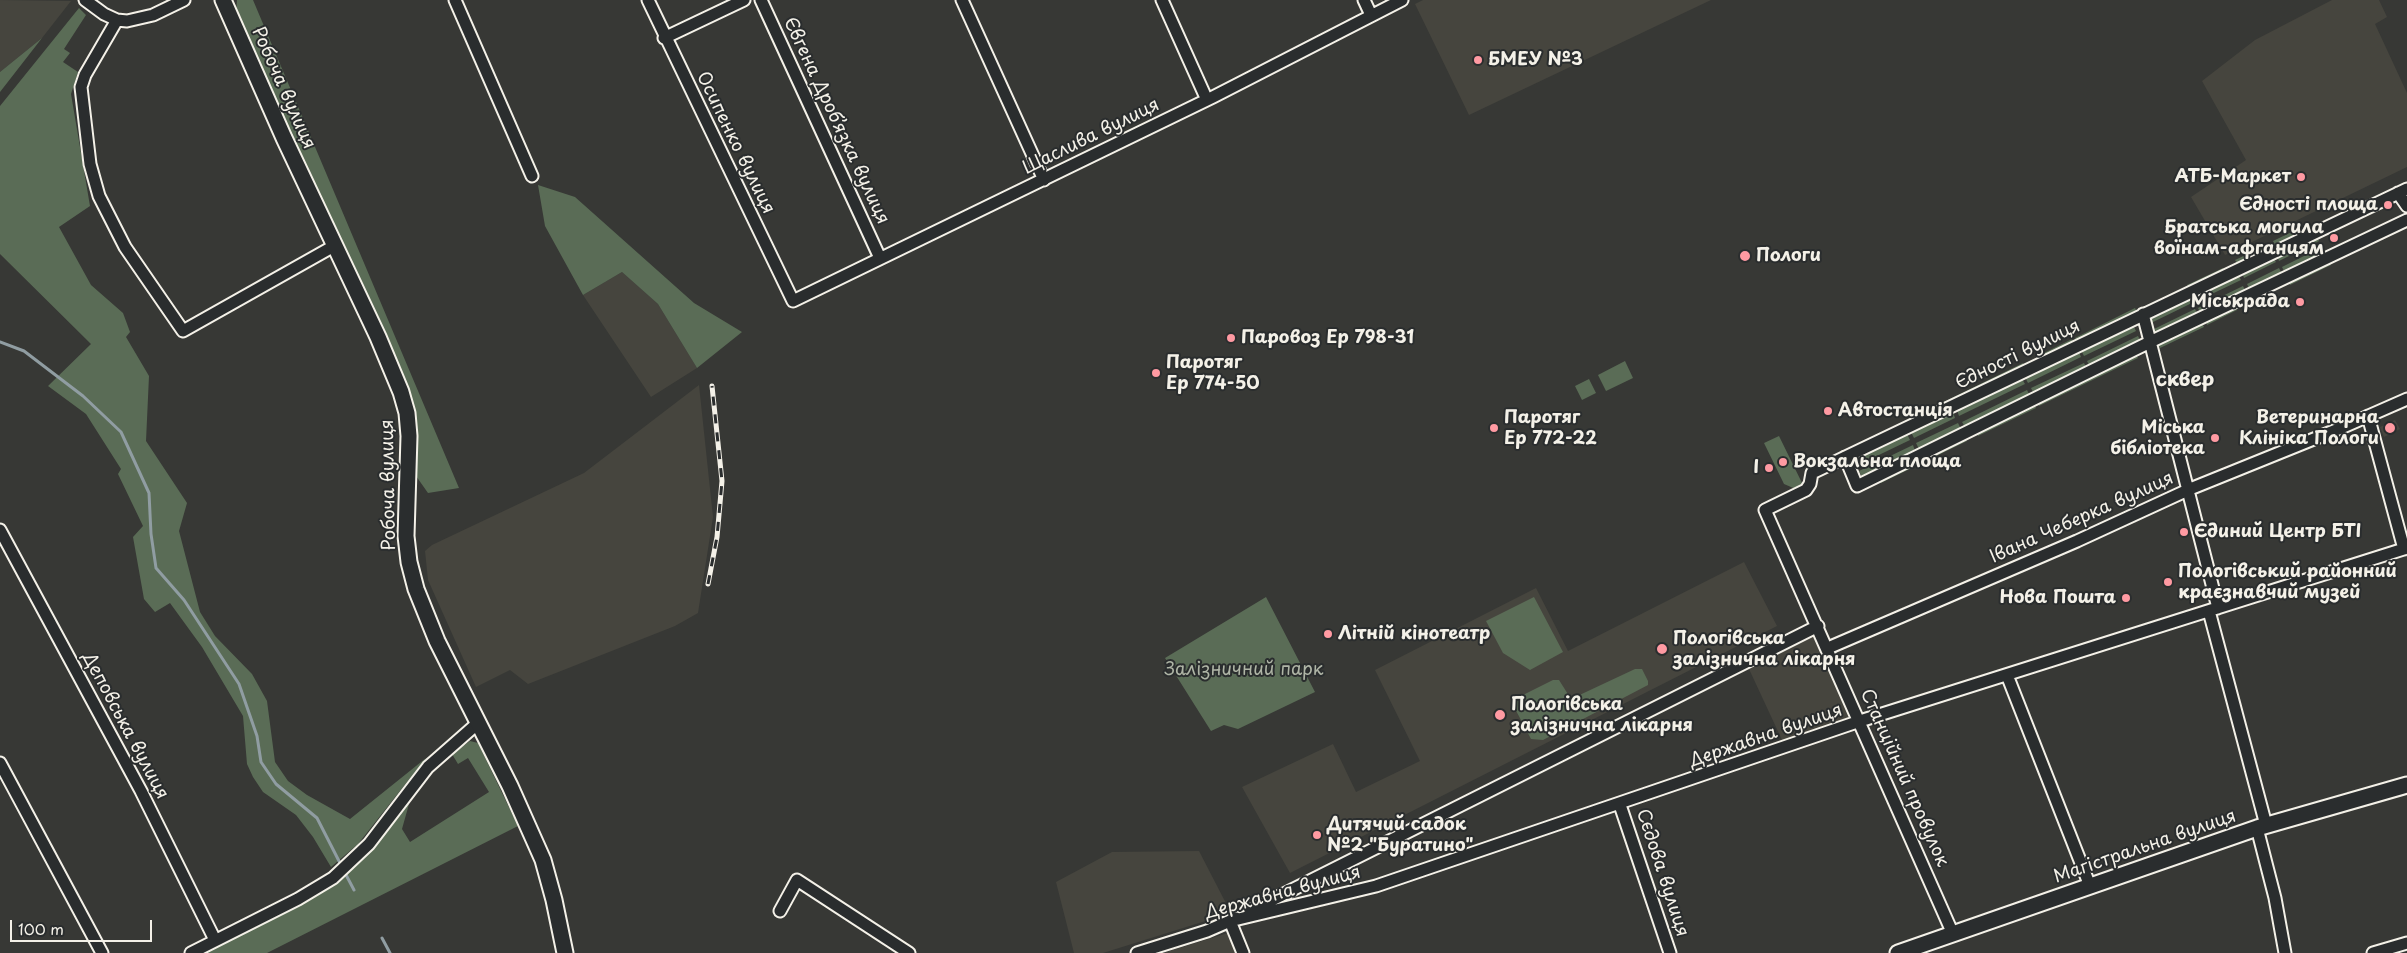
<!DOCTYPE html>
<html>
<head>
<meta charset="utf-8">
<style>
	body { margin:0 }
	#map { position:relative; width:2407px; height:953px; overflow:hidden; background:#373835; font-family:"Playpen Sans",sans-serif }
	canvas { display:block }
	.scale { position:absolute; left:10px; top:920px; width:142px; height:22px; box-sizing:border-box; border:2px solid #f4f1e8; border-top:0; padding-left:6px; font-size:15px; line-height:18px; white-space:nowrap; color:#f4f1e8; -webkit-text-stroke:4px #2a2d2e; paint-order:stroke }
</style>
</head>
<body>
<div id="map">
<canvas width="2407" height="953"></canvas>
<div class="scale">100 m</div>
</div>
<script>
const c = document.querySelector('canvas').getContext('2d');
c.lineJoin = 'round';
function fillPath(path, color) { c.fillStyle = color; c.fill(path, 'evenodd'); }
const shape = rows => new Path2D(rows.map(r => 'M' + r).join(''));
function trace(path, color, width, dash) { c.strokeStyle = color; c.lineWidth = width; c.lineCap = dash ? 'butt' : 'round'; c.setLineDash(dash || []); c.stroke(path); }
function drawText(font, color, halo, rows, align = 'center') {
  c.font = font + ' "Playpen Sans",sans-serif'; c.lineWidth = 4; c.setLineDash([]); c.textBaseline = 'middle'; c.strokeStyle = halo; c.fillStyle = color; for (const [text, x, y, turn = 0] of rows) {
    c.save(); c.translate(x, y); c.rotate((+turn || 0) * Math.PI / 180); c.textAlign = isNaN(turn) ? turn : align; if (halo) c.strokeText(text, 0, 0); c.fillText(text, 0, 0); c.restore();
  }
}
const built = shape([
	[0,0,71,1,42,38,0,72],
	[1423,0,1711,0,1469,115,1415,4],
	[2332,0,2379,0,2387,17,2375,24,2407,93,2407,167,2225,255,2191,197,2246,160,2202,81,2255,40],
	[622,272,658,304,697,368,651,397,583,295],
	[699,385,713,517,698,613,675,626,528,684,510,670,476,687,428,580,425,551,432,545,584,473],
	[2395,420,2400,429,2384,437,2380,427],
	[1744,562,1777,626,1290,873,1242,787,1333,744,1356,792,1420,761,1375,670,1536,588,1568,651],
	[1813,636,1849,718,1782,740,1749,669],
	[1199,851,1231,913,1103,953,1074,953,1056,882,1112,852],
	[1228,933,1237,953,1163,953]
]);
const green = shape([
	[237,0,253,0,459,488,428,493,416,476,417,440,414,417,240,34,236,15],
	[79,8,86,15,64,49,70,53,63,62,78,72,71,94,90,206,59,227,91,285,123,313,130,332,126,337,149,376,146,441,187,503,179,531,200,612,215,636,252,674,267,701,275,762,288,781,307,795,350,819,426,758,358,844,331,867,313,837,296,815,263,792,253,777,247,764,243,716,202,647,170,603,155,612,144,599,133,537,143,526,118,474,121,469,86,414,48,386,91,344,0,254,0,106],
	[42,38,0,92,0,72],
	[538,185,575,197,694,303,742,332,697,368,658,304,622,272,583,295,545,226],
	[2304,226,2306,229,2275,245,2273,241],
	[2317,236,2319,241,2279,261,2277,255],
	[2269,244,2270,247,2237,263,2235,260],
	[2322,247,2325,253,2285,273,2282,267],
	[2273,257,2276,262,2244,278,2242,272],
	[2329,261,2331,265,2290,285,2288,281],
	[2223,268,2224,271,2189,288,2187,285],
	[2279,268,2282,274,2250,290,2247,284],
	[2238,274,2241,280,2195,302,2193,296],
	[2243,286,2246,292,2201,314,2198,308],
	[2189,298,2192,303,2151,323,2148,318],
	[2235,307,2237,310,2207,325,2206,321],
	[2135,308,2137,312,2077,341,2075,338],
	[2195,309,2198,315,2157,335,2154,329],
	[2202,323,2204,327,2160,348,2158,344],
	[2133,325,2136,331,2084,356,2081,350],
	[2138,336,2141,342,2090,367,2087,361],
	[2072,339,2074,343,2039,359,2038,356],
	[2079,352,2081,357,2028,383,2025,377],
	[2136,355,2138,358,2039,406,2038,403],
	[1625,361,1633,378,1606,391,1598,375],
	[2023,363,2025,366,1913,421,1911,418],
	[2084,363,2087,369,2034,394,2031,388],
	[1589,379,1596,393,1582,400,1575,386],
	[2022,379,2025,384,1959,416,1957,410],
	[2027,390,2030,396,1965,427,1962,422],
	[2034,404,2036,408,1978,436,1977,432],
	[1953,412,1955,418,1914,438,1911,432],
	[1958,423,1961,429,1919,449,1916,443],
	[1907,434,1910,440,1856,466,1854,460],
	[1779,436,1804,487,1798,490,1784,484,1764,443],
	[1965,438,1967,441,1881,483,1879,479],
	[1913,445,1915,451,1862,477,1859,471],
	[1266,597,1315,692,1238,729,1224,725,1211,731,1165,658],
	[1534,597,1563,652,1530,670,1503,653,1486,621],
	[1635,669,1642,669,1648,681,1648,685,1543,740,1531,739,1513,705,1519,697,1553,680,1559,680,1571,699],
	[470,741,478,743,518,826,267,953,199,953,329,886,347,873,376,844,409,804,402,829,410,842,489,792,468,758,458,764,452,754]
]);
const stream = shape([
	[0,342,24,351,83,396,121,432,149,493,151,534,156,568,184,600,239,684,257,736,261,762,276,784,317,818,341,865],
	[344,871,354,890],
	[382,938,390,953]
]);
const street = shape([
	[85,0,104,14,117,20,127,21,153,15,184,0],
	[455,0,532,176],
	[648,0,793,301,1213,97,1402,0],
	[761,0,880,258],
	[962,0,1044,180],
	[1162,0,1207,100],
	[1364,0,1371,15],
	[117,20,85,75,81,87,90,164,99,196,125,247,183,331,334,246],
	[664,38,744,0],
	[2398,193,2407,206],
	[2143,314,2218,608],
	[2368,416,2404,549],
	[1845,457,1857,486,2150,342,2407,220],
	[0,530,141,791,215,940],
	[2209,611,2266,825],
	[1828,648,2077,541,2190,489,2341,428,2407,399],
	[2007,675,2090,886],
	[0,763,102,953],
	[1620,805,1670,953],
	[2257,828,2275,898,2285,953],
	[780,911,797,880,909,953],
	[1250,911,1818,626],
	[1236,918,1230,921,1243,953],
	[1953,934,1765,510,1806,490,1810,484,1812,473,2407,189],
	[191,953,298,899,333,878,369,844,428,767,478,723],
	[1137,953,1207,931,1230,921,1376,886,1860,721,2407,548],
	[2373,953,2407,943]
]);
const secondary = shape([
	[223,0,284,138,378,337,401,392,407,413,409,436,406,536,409,562,416,589,437,641,510,786,543,860,554,900,565,953],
	[1898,953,2257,828,2407,785]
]);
const rail = shape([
	[708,584,717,537,722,481,712,386]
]);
const markers = [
	[1478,60,5,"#ff9aa2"],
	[2301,177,5,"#ff9aa2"],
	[2388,205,5,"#ff9aa2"],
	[2334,238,5,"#ff9aa2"],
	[1745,256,6,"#ff9aa2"],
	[2300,302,5,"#ff9aa2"],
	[1231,338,5,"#ff9aa2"],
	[1156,373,5,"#ff9aa2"],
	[1828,411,5,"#ff9aa2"],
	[1494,428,5,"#ff9aa2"],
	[2390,428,6,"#ff9aa2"],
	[2215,438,5,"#ff9aa2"],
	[1783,462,5,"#ff9aa2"],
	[1769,468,5,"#ff9aa2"],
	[2184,532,5,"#ff9aa2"],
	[2168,582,5,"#ff9aa2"],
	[2126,598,5,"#ff9aa2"],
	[1328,634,5,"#ff9aa2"],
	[1662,649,6,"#ff9aa2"],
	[1500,715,6,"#ff9aa2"],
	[1317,835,5,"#ff9aa2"]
];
const poiNames = [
	["БМЕУ №3",1488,60],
	["АТБ-Маркет",2291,177,"right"],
	["Єдності площа",2378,205,"right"],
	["Братська могила",2324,228,"right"],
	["воїнам-афганцям",2324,249,"right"],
	["Пологи",1756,256],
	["Міськрада",2290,302,"right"],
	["Паровоз Ер 798-31",1241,338],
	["Паротяг",1166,363],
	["Ер 774-50",1166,384],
	["Автостанція",1838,411],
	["Паротяг",1504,418],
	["Ер 772-22",1504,439],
	["Ветеринарна",2379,418,"right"],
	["Клініка Пологи",2379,439,"right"],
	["Міська",2205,428,"right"],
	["бібліотека",2205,449,"right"],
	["Вокзальна площа",1793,462],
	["І",1759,468,"right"],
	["Єдиний Центр БТІ",2194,532],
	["Пологівський районний",2178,572],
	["краєзнавчий музей",2178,593],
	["Нова Пошта",2116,598,"right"],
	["Літній кінотеатр",1338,634],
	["Пологiвська",1673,639],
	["залiзнична лiкарня",1673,660],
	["Пологівська",1511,705],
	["залізнична лікарня",1511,726],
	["Дитячий садок",1327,825],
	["№2 \"Буратино\"",1327,846]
];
const streetNames = [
	["Робоча вулиця",283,88,66],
	["Євгена Дроб’язка вулиця",836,121,65],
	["Щаслива вулиця",1091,137,-26],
	["Осипенко вулиця",735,143,64],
	["Єдності вулиця",2018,355,-26],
	["Робоча вулиця",389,485,-91],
	["Івана Чеберка вулиця",2082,518,-24],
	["Деповська вулиця",125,726,62],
	["Державна вулиця",1766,736,-19],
	["Станційний провулок",1904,778,66],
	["Магістральна вулиця",2145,847,-19],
	["Сєдова вулиця",1662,873,72],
	["Державна вулиця",1283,893,-15]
];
const parkNames = [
	["Залізничний парк",1244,670]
];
const quarterNames = [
	["сквер",2185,380]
];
fillPath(built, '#46453e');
fillPath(green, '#5a6c56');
trace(stream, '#909da2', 3);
trace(street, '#f4f1e8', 15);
trace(secondary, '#f4f1e8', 19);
trace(street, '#2a2d2e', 11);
trace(secondary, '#2a2d2e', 15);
trace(rail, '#f4f1e8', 5);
trace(rail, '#2a2d2e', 3, [9]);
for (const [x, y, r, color] of markers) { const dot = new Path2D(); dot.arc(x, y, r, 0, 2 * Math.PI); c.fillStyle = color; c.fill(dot); trace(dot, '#2a2d2e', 2); }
drawText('bold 18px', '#f4f1e8', '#2a2d2e', poiNames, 'left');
drawText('18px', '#f4f1e8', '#2a2d2e', streetNames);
drawText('18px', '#afb5a6', '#2a2d2e', parkNames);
drawText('bold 20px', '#f4f1e8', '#2a2d2e', quarterNames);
</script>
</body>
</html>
